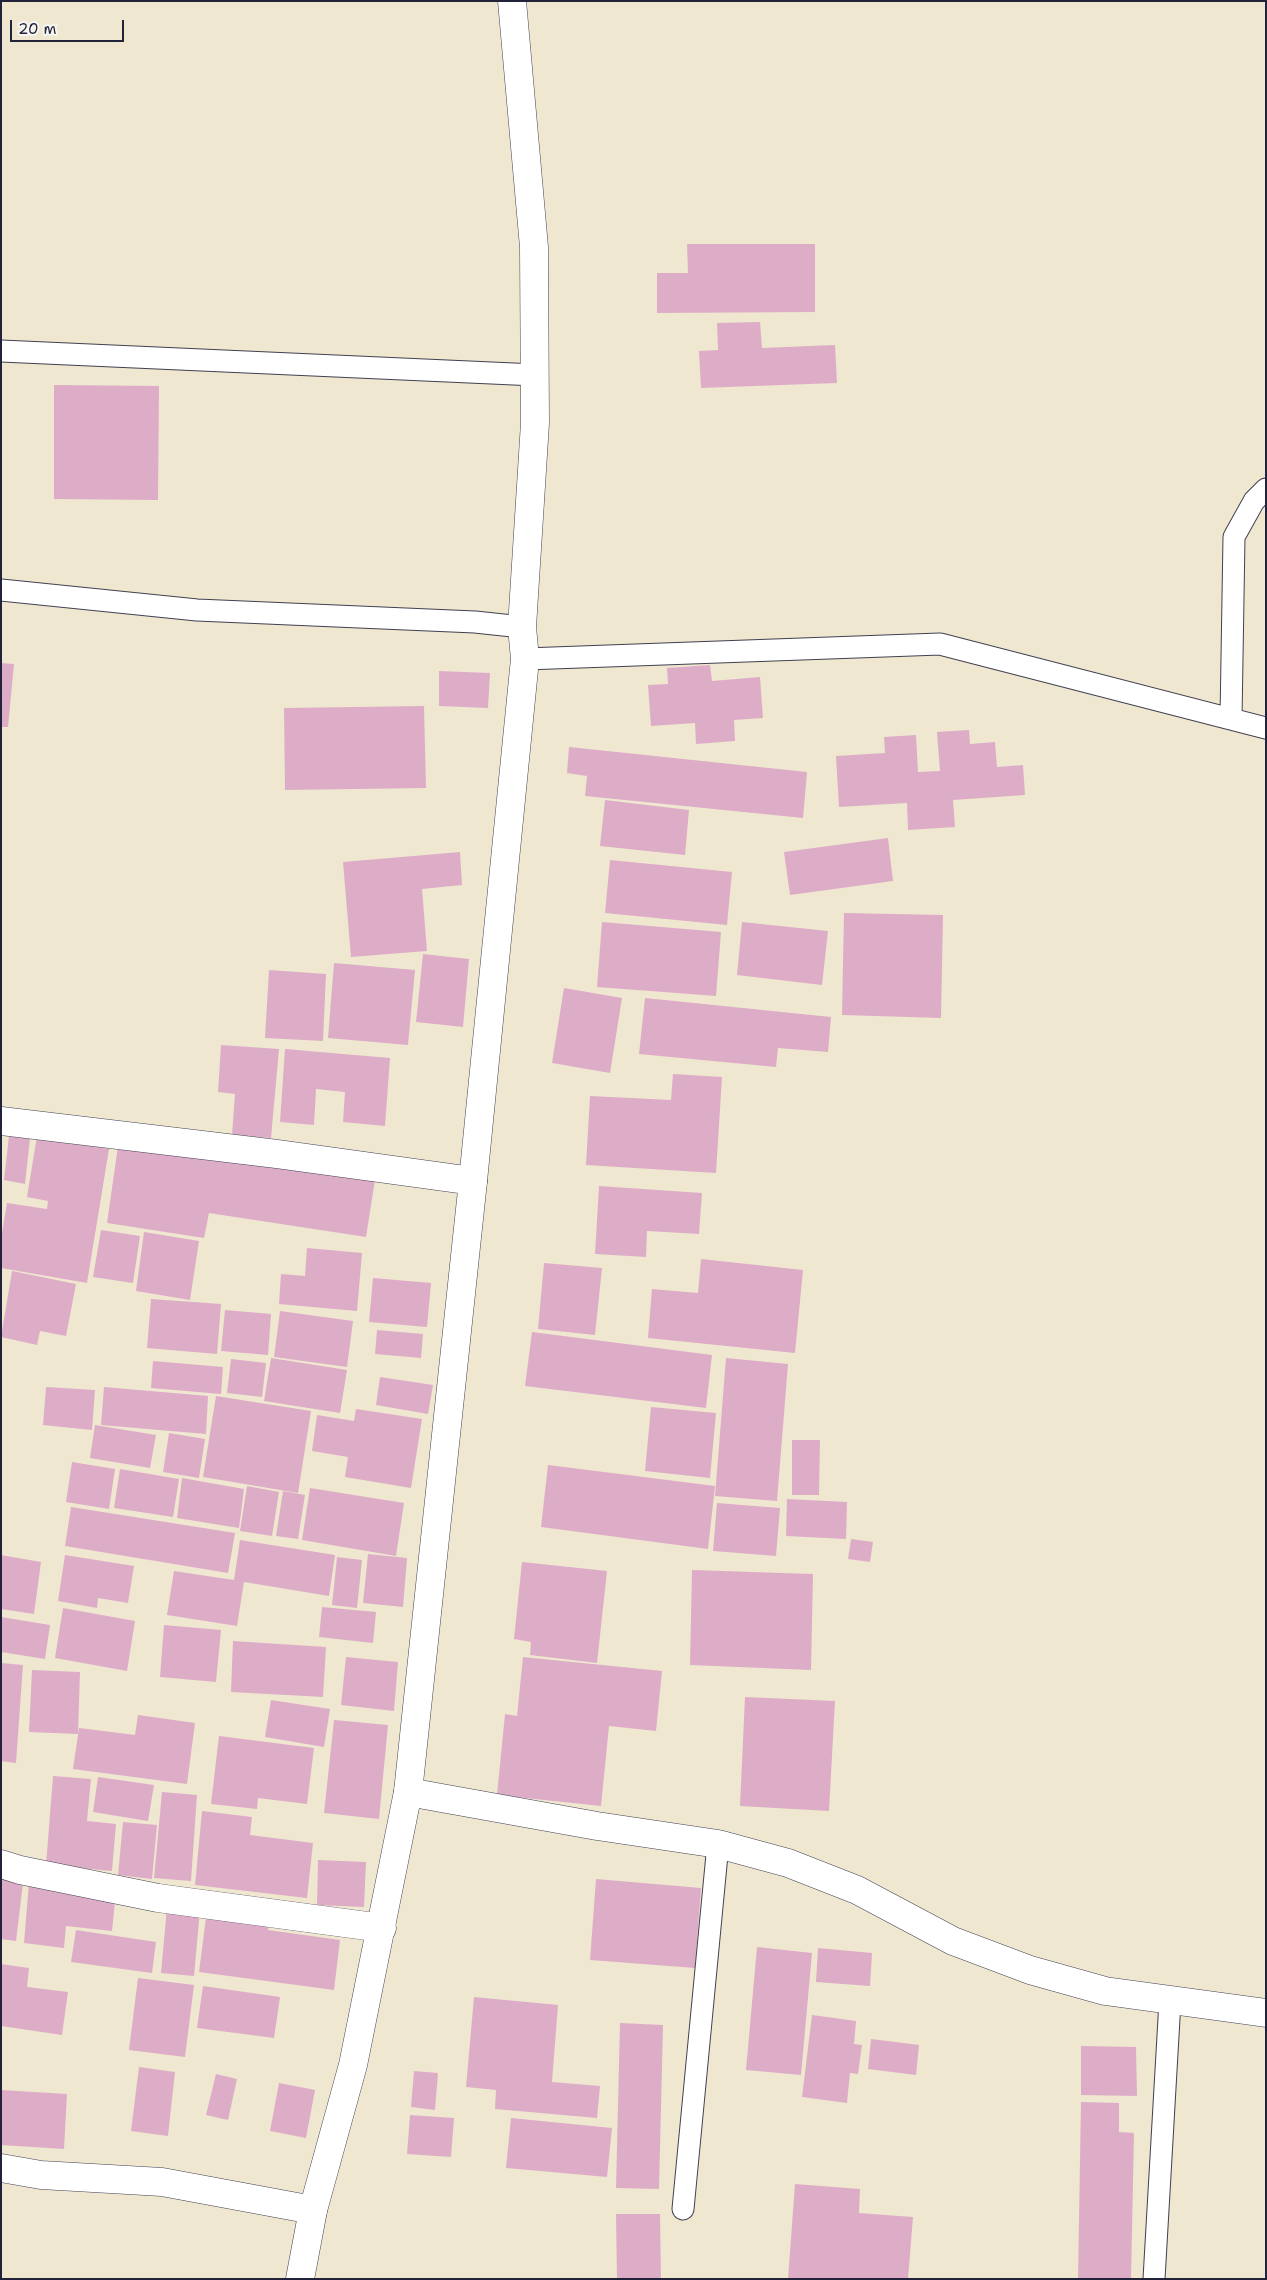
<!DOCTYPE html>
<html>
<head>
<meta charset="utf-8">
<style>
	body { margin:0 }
	#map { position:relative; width:1267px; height:2280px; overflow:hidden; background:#f0e7d0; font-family:"Shantell Sans",sans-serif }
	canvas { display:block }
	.frame { position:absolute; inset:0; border:2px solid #22223b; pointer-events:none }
	.scale { position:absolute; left:10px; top:20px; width:114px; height:22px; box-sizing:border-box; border:2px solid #22223b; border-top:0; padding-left:6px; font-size:15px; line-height:18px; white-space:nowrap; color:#22223b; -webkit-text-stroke:4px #f6f6f2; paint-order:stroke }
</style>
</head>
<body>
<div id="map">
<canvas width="1267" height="2280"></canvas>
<div class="frame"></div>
<div class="scale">20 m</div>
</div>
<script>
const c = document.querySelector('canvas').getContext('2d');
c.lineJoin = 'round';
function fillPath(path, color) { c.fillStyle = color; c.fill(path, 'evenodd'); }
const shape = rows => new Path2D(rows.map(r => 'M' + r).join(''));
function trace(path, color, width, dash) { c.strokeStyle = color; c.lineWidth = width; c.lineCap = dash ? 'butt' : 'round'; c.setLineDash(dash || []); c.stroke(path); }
const building = shape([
	[687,244,815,244,815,312,657,313,657,273,688,273],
	[760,322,762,348,835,345,837,383,701,388,699,351,718,350,717,323],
	[54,385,159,386,158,500,54,499],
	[1,663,14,664,8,727,1,727],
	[710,665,712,681,760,677,763,718,734,720,735,741,696,744,695,723,651,726,648,685,668,684,667,668],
	[439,671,490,673,488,708,439,706],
	[424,706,426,788,285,790,284,708],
	[969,730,970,744,995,742,997,767,1023,765,1025,795,953,800,955,827,908,830,907,803,839,807,836,756,885,753,884,737,916,735,918,772,940,771,937,732],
	[569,747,807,772,803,818,585,796,587,776,567,773],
	[605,800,689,810,685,855,600,846],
	[888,838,893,881,790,895,784,852],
	[460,852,462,885,422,889,427,951,351,957,343,862],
	[610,860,732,872,727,925,605,913],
	[844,913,943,915,941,1018,842,1015],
	[602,922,721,932,716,996,597,987],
	[742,922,828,931,822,985,737,975],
	[423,954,469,959,463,1027,416,1022],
	[334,963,415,970,408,1045,328,1038],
	[269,970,326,974,323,1041,265,1038],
	[564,988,622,998,610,1073,552,1063],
	[645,998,831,1017,828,1052,778,1048,776,1067,639,1054],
	[221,1045,279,1049,271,1138,232,1135,235,1094,218,1092],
	[285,1049,390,1058,385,1126,343,1122,345,1092,316,1089,314,1125,280,1122],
	[673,1074,722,1077,716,1173,586,1165,590,1096,671,1100],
	[9,1136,30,1139,25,1184,4,1180],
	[37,1136,109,1149,87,1283,1,1268,1,1239,7,1203,47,1209,48,1201,27,1197],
	[119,1139,375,1180,366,1237,209,1213,204,1238,107,1223],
	[599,1186,702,1193,699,1234,647,1231,646,1257,595,1254],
	[101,1230,140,1236,133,1283,93,1277],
	[144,1232,199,1241,190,1300,136,1291],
	[307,1248,362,1253,357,1311,279,1304,281,1274,305,1276],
	[701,1259,803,1270,795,1353,648,1338,652,1289,698,1293],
	[544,1263,602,1268,595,1335,538,1329],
	[12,1271,76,1284,66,1336,40,1331,37,1345,1,1337],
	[373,1278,431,1283,427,1327,369,1322],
	[151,1299,221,1304,217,1354,147,1348],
	[225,1310,271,1314,268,1355,221,1351],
	[280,1311,353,1321,347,1367,274,1357],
	[377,1330,423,1334,421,1358,375,1354],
	[532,1332,712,1355,706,1408,525,1386],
	[271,1358,347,1370,340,1413,264,1401],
	[726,1358,788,1364,777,1501,715,1496],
	[231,1359,266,1363,262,1397,227,1393],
	[153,1361,223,1367,221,1394,151,1388],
	[380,1377,433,1385,428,1414,376,1405],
	[46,1387,95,1390,92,1430,43,1425],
	[104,1387,208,1396,206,1434,101,1425],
	[216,1396,311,1411,298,1493,203,1477],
	[651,1407,716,1413,710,1478,645,1471],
	[356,1409,422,1419,411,1488,345,1477,348,1457,312,1451,317,1415,354,1421],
	[95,1425,156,1435,150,1468,90,1458],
	[169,1433,205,1439,199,1478,163,1472],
	[792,1440,820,1440,819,1495,792,1495],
	[72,1462,115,1469,109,1509,66,1502],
	[548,1465,715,1486,708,1549,541,1527],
	[120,1469,179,1479,173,1517,114,1508],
	[182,1478,244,1489,239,1528,177,1518],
	[247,1486,279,1492,272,1536,240,1531],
	[310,1488,404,1503,396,1556,302,1540],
	[283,1491,305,1495,298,1539,276,1536],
	[787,1499,847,1502,846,1539,786,1536],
	[717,1503,780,1508,776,1556,713,1551],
	[71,1507,235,1533,228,1573,65,1546],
	[851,1539,873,1542,870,1562,848,1559],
	[240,1540,335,1555,329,1596,244,1582,237,1626,167,1615,174,1571,234,1580],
	[368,1554,407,1558,403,1607,363,1603],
	[1,1555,41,1562,34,1614,1,1609],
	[65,1555,134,1566,128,1603,98,1598,97,1608,58,1601],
	[337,1557,362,1560,357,1608,332,1605],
	[522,1562,607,1571,597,1663,530,1655,531,1642,514,1639],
	[692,1570,813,1574,811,1670,690,1665],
	[322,1607,376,1612,373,1643,319,1637],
	[63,1608,135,1621,127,1671,55,1658],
	[1,1617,50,1625,45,1659,1,1652],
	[164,1625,221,1630,216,1682,160,1677],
	[233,1641,326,1647,323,1697,231,1692],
	[346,1657,398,1662,394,1711,341,1705],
	[523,1657,662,1671,656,1731,609,1726,601,1806,497,1795,505,1714,517,1716],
	[1,1663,23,1665,16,1763,1,1761],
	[32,1670,80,1672,78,1734,29,1732],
	[745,1697,835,1701,829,1811,740,1806],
	[271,1700,330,1709,324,1747,265,1737],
	[138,1715,195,1723,187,1784,73,1769,79,1728,135,1735],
	[334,1720,388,1725,379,1819,324,1813],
	[219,1736,314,1748,307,1804,258,1798,257,1809,211,1804],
	[53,1776,91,1779,87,1821,116,1824,112,1871,46,1865],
	[98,1777,154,1785,148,1821,93,1812],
	[162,1792,197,1795,191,1881,154,1878],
	[202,1811,252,1817,250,1835,313,1843,307,1898,195,1885],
	[123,1822,157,1825,152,1879,118,1875],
	[318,1860,366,1862,364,1907,317,1905],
	[1,1872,24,1875,16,1941,1,1939],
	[596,1879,701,1888,695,1968,590,1960],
	[29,1883,116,1892,112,1931,66,1926,64,1948,24,1943],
	[167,1907,200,1910,194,1976,161,1973],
	[207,1910,269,1919,268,1930,340,1940,334,1990,199,1972],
	[76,1930,156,1942,152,1973,71,1962],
	[757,1947,812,1953,801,2075,746,2070],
	[818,1948,872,1953,870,1986,816,1982],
	[1,1964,29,1968,27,1987,68,1992,62,2035,1,2026],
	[138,1978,194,1985,185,2057,129,2050],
	[203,1986,280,1997,274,2038,197,2028],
	[474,1997,558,2005,552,2082,600,2086,597,2118,495,2109,496,2090,466,2087],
	[812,2015,856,2021,854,2044,862,2045,858,2074,850,2073,847,2103,802,2097],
	[620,2023,663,2025,659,2189,616,2188],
	[871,2039,919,2045,916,2075,868,2069],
	[1081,2046,1136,2047,1137,2096,1081,2095],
	[139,2067,175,2072,168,2136,131,2131],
	[414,2071,438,2073,435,2110,411,2107],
	[216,2074,237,2079,228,2120,206,2115],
	[279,2083,315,2090,306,2138,270,2131],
	[1,2090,67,2094,64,2149,1,2145],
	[1081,2102,1119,2103,1119,2132,1134,2133,1131,2279,1078,2279],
	[410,2115,454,2118,451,2157,407,2154],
	[511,2118,612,2128,607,2177,506,2168],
	[795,2184,860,2189,859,2213,913,2217,908,2279,788,2279],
	[616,2214,660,2214,661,2279,617,2279]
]);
const lane = shape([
	[1,351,536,375],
	[1,590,197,610,475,622,522,627],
	[525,659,940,644,1266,728],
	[1231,719,1234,537,1254,501,1266,489],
	[683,2209,718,1844],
	[1154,2279,1170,2001]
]);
const street = shape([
	[1,1121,277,1154,473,1181],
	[1,1864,20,1870,158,1898,382,1928],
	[1,2168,41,2175,162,2182,313,2210]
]);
const secondary = shape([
	[408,1792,597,1826,718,1844,788,1863,857,1890,953,1941,1030,1970,1105,1991,1266,2013]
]);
const primary = shape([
	[300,2279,313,2210,353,2065,408,1792,473,1181,525,659,522,627,535,423,534,247,512,1]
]);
fillPath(building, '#ddadc8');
trace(lane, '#414051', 23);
trace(street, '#414051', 29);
trace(secondary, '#414051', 29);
trace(primary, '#414051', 29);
trace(lane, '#fff', 21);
trace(street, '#fff', 28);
trace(secondary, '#fff', 28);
trace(primary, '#fff', 28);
</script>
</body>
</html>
